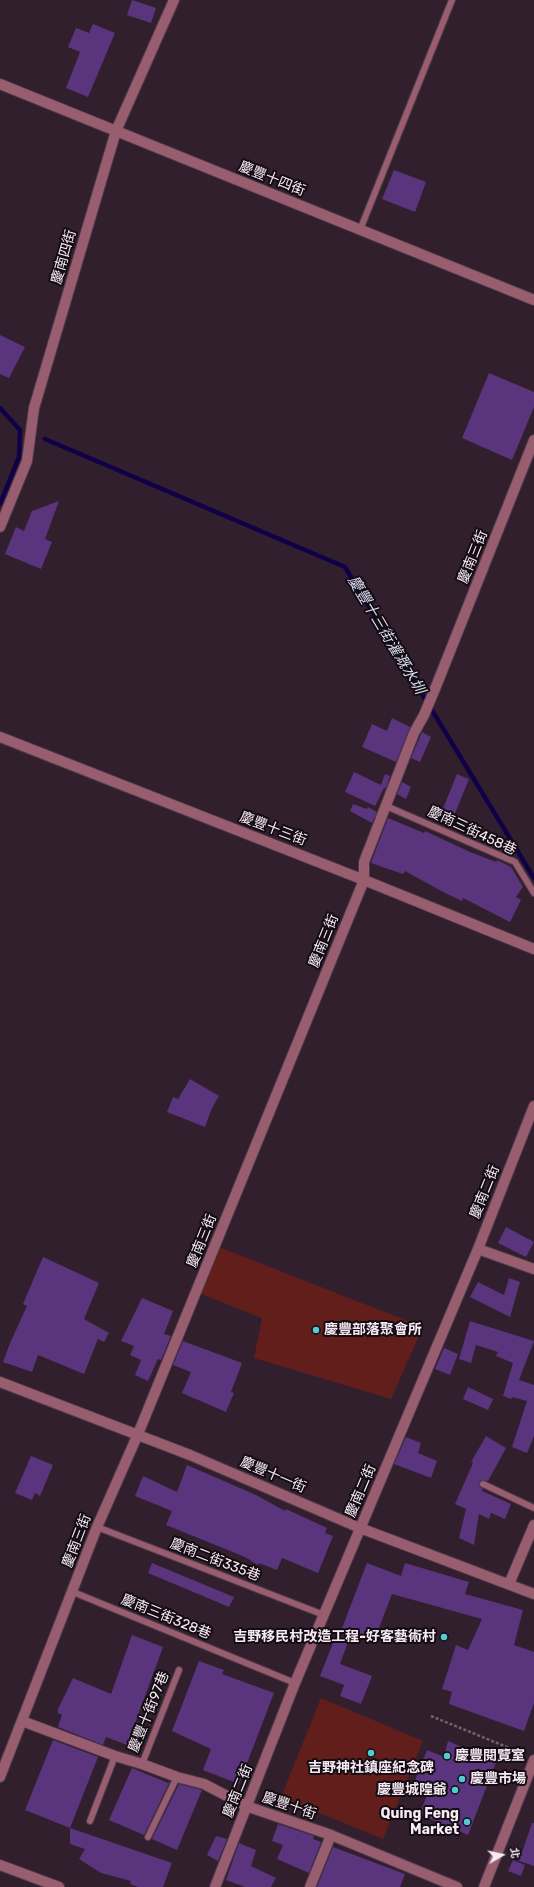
<!DOCTYPE html>
<html>
<head>
<meta charset="utf-8">
<style>
	body { margin:0 }
	#map { position:relative; width:534px; height:1887px; overflow:hidden; background:#311f2e; font-family:Rubik,"Noto Sans TC",sans-serif }
	canvas { display:block }
	.north { position:absolute; left:482px; top:1835px; width:40px; height:40px; -webkit-text-stroke:3px #140c13; paint-order:stroke; rotate:81deg; font-size:11px; font-weight:700; line-height:16px; text-align:center; color:#f7eaf4 }
	.north::after { content:''; display:block; margin:auto; width:14px; height:18px; background:#f7eaf4; clip-path:polygon(50% 0,100% 100%,50% 72%,0 100%) }
</style>
</head>
<body>
<div id="map">
<canvas width="534" height="1887"></canvas>
<div class="north">北</div>
</div>
<script>
const c = document.querySelector('canvas').getContext('2d');
c.lineJoin = 'round';
function fillPath(path, color) { c.fillStyle = color; c.fill(path, 'evenodd'); }
const shape = rows => new Path2D(rows.map(r => 'M' + r).join(''));
function trace(path, color, width, dash) { c.strokeStyle = color; c.lineWidth = width; c.lineCap = dash ? 'butt' : 'round'; c.setLineDash(dash || []); c.stroke(path); }
function drawText(font, color, halo, rows, align = 'center') {
  c.font = font + ' Rubik,"Noto Sans TC",sans-serif'; c.lineWidth = 4; c.setLineDash([]); c.textBaseline = 'middle'; c.strokeStyle = halo; c.fillStyle = color; for (const [text, x, y, turn = 0] of rows) {
    c.save(); c.translate(x, y); c.rotate((+turn || 0) * Math.PI / 180); c.textAlign = isNaN(turn) ? turn : align; if (halo) c.strokeText(text, 0, 0); c.fillText(text, 0, 0); c.restore();
  }
}
const green = shape([
	[219,1247,423,1327,391,1399,254,1358,262,1318,201,1294],
	[321,1698,423,1741,383,1839,281,1797]
]);
const stream = shape([
	[0,408,20,430,19,457,0,504],
	[45,439,345,567,534,878]
]);
const building = shape([
	[132,0,156,8,151,23,127,15],
	[93,24,115,33,88,97,66,88,80,52,68,47,76,28,89,33],
	[394,170,426,182,415,212,382,199],
	[0,335,25,347,9,378,0,374],
	[489,373,534,392,534,407,512,460,462,438],
	[59,501,45,539,52,542,41,569,5,554,16,527,24,531,32,511],
	[392,718,410,727,396,762,362,747,372,724,387,731],
	[422,732,431,737,420,762,411,758],
	[354,772,381,785,385,774,390,776,386,788,384,788,375,806,345,792],
	[457,774,469,779,454,816,442,811],
	[402,782,411,787,406,799,397,794],
	[353,804,367,809,368,807,377,812,372,823,350,811],
	[388,818,424,833,425,831,470,852,496,862,497,860,511,867,523,887,516,897,521,900,510,922,463,898,462,901,445,893,405,871,403,874,371,863],
	[190,1079,219,1096,212,1108,205,1127,167,1112,173,1097,178,1099],
	[506,1227,534,1242,526,1257,498,1243],
	[43,1257,99,1283,84,1319,109,1333,104,1342,98,1339,84,1374,38,1355,32,1372,3,1362,10,1343,27,1306,23,1304],
	[509,1278,520,1282,510,1317,470,1297,478,1282,504,1295],
	[142,1298,173,1311,164,1334,171,1336,161,1360,158,1359,148,1381,135,1375,141,1360,130,1355,134,1346,121,1341],
	[470,1321,534,1341,519,1380,534,1385,534,1436,527,1453,512,1447,527,1401,512,1397,511,1399,503,1396,513,1363,496,1356,498,1352,476,1345,471,1363,459,1359],
	[183,1341,242,1363,231,1392,234,1393,226,1412,182,1393,191,1372,173,1365],
	[444,1348,458,1354,450,1375,435,1369],
	[468,1387,493,1399,488,1410,463,1399],
	[486,1436,506,1448,488,1481,481,1480,479,1486,483,1489,482,1491,511,1504,505,1519,491,1513,489,1519,479,1514,474,1545,459,1538,466,1509,455,1504,473,1463,471,1462],
	[406,1437,421,1443,418,1453,437,1461,431,1478,394,1464],
	[31,1456,53,1465,40,1496,35,1493,32,1500,15,1493],
	[187,1465,256,1495,285,1511,286,1509,327,1528,325,1533,333,1536,318,1573,282,1558,277,1570,259,1563,258,1565,245,1557,166,1525,172,1511,135,1496,143,1476,177,1492],
	[152,1563,234,1597,229,1607,148,1573],
	[367,1563,401,1576,405,1563,469,1582,465,1594,523,1610,514,1645,534,1652,534,1703,524,1731,449,1704,452,1692,442,1689,456,1645,468,1650,482,1619,392,1594,374,1641,342,1628],
	[132,1635,163,1647,127,1745,106,1737,103,1745,58,1727,62,1715,58,1713,58,1709,73,1678,111,1694],
	[336,1635,349,1639,340,1664,372,1676,361,1704,340,1696,344,1685,320,1676],
	[199,1661,224,1670,222,1674,274,1693,239,1784,203,1770,211,1749,172,1731],
	[53,1740,98,1757,70,1828,25,1810],
	[448,1741,496,1762,468,1835,419,1814,427,1796,412,1788,427,1750,444,1757],
	[132,1768,168,1783,170,1781,144,1835,109,1820],
	[179,1784,202,1790,177,1850,152,1839],
	[532,1823,534,1823,534,1866,519,1861],
	[278,1824,314,1836,313,1839,321,1842,309,1873,277,1859,283,1845,272,1841],
	[70,1828,172,1863,163,1887,138,1887,130,1884,131,1881,101,1873,79,1859,85,1849,70,1844],
	[216,1836,227,1839,218,1861,207,1855],
	[239,1843,256,1850,251,1866,276,1878,271,1887,245,1887,226,1880],
	[333,1847,405,1874,400,1887,317,1887],
	[513,1860,525,1865,521,1876,508,1871]
]);
const path = shape([
	[431,1716,524,1754]
]);
const service = shape([
	[360,230,452,0],
	[386,806,515,862,534,893],
	[483,1484,534,1508],
	[97,1527,324,1615],
	[73,1592,295,1683],
	[142,1764,179,1670],
	[90,1821,115,1756],
	[148,1837,177,1777]
]);
const minor = shape([
	[0,84,534,300],
	[0,527,27,461,34,408,116,131,174,0],
	[478,1249,534,1269],
	[0,1382,190,1455,360,1528,534,1594],
	[509,1584,534,1525],
	[22,1721,115,1756,142,1764,177,1777,204,1784,246,1806,331,1835,457,1887],
	[0,1777,97,1527,138,1434,364,880,364,862,414,733,424,715,437,684,534,440],
	[0,1865,59,1887],
	[215,1887,295,1683,478,1249,534,1106],
	[310,1887,331,1835]
]);
const tertiary = shape([
	[0,737,364,880,534,949],
	[484,1887,534,1760]
]);
const markers = [
	[316,1330,4,"#51ccd2"],
	[444,1637,4,"#51ccd2"],
	[371,1753,4,"#51ccd2"],
	[447,1756,4,"#51ccd2"],
	[462,1779,4,"#51ccd2"],
	[455,1790,4,"#51ccd2"],
	[467,1822,4,"#51ccd2"]
];
const streetNames = [
	["慶豐十四街",272,179,22],
	["慶南四街",64,257,-74],
	["慶南三街",473,557,-68],
	["慶豐十三街",273,829,21],
	["慶南三街458巷",472,831,25],
	["慶南三街",324,941,-68],
	["慶南二街",485,1192,-68],
	["慶南三街",202,1241,-68],
	["慶豐十一街",273,1475,23],
	["慶南二街",361,1491,-67],
	["慶南三街",77,1541,-69],
	["慶南二街335巷",215,1560,21],
	["慶南三街328巷",166,1617,22],
	["慶豐十街97巷",149,1712,-68],
	["慶南二街",238,1791,-68],
	["慶豐十街",289,1806,19]
];
const poiNames = [
	["慶豐部落聚會所",324,1330],
	["吉野移民村改造工程-好客藝術村",436,1637,"right"],
	["慶豐閱覽室",455,1756],
	["吉野神社鎮座紀念碑",371,1768,"center"],
	["慶豐市場",470,1779],
	["慶豐城隍爺",447,1790,"right"],
	["Quing Feng",459,1814,"right"],
	["Market",459,1830,"right"]
];
const waterNames = [
	["慶豐十三街灌溉水圳",386,635,59]
];
fillPath(green, '#621e1a');
trace(stream, '#110047', 4.5);
fillPath(building, '#5a347c');
trace(service, '#4d3b4a', 8);
trace(minor, '#4d3b4a', 12);
trace(tertiary, '#4d3b4a', 12);
trace(path, '#72626f', 2.5, [3, 2]);
trace(service, '#985d6f', 6);
trace(minor, '#985d6f', 10);
trace(tertiary, '#985d6f', 10);
for (const [x, y, r, color] of markers) { const dot = new Path2D(); dot.arc(x, y, r, 0, 2 * Math.PI); c.fillStyle = color; c.fill(dot); trace(dot, '#140c13', 1.5); }
drawText('14px', '#f7eaf4', '#140c13', streetNames);
drawText('bold 14px', '#f7eaf4', '#140c13', poiNames, 'left');
drawText('italic 15px', '#d8dbf1', '#140c13', waterNames);
</script>
</body>
</html>
